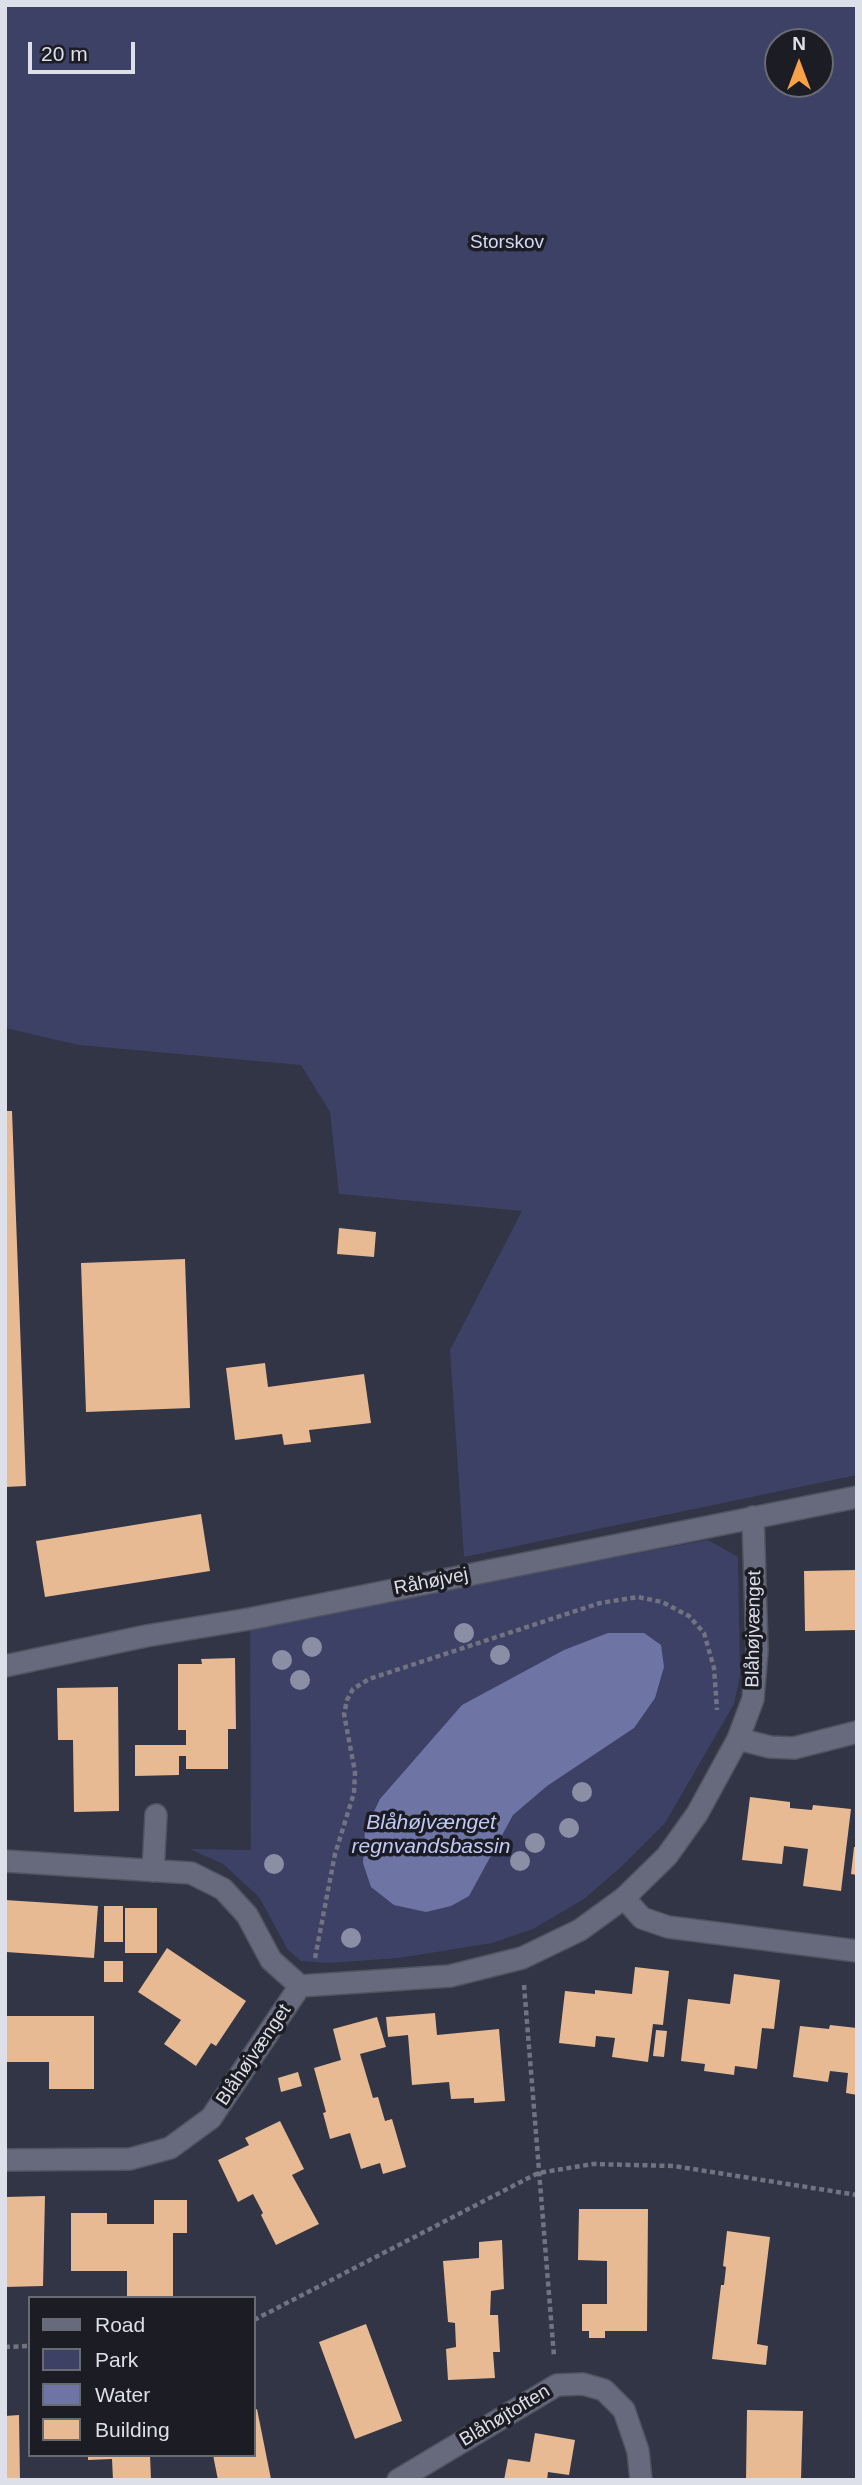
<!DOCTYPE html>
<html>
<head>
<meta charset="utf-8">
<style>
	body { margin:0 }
	#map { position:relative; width:862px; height:2485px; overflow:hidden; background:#323545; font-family:Arial,sans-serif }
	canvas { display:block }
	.frame { position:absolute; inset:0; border:7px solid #dddfe9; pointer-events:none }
	.legend { position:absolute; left:28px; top:2296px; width:228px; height:161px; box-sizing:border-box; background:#1c1d24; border:2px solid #696b73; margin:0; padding:9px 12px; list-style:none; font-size:21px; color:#dddfe9 }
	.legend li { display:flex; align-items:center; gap:14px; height:35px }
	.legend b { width:35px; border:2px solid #696b73 }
	.north { position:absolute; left:764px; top:28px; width:70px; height:70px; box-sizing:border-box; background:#1c1d24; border:2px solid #696b73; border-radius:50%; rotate:0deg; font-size:19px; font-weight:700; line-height:28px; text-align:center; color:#dddfe9 }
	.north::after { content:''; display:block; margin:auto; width:24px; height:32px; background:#f7a149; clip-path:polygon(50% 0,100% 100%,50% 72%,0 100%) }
	.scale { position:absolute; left:28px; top:42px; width:107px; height:32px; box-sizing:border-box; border:4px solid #dddfe9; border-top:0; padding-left:9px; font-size:21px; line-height:24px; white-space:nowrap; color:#dddfe9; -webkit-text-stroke:5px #1c1d24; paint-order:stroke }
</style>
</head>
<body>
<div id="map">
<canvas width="862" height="2485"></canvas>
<div class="frame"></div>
<ul class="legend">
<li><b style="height:9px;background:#676a7c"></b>Road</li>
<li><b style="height:19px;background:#3c4165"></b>Park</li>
<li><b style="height:19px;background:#6e75a5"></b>Water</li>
<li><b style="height:19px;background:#e7ba93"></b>Building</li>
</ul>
<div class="north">N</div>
<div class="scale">20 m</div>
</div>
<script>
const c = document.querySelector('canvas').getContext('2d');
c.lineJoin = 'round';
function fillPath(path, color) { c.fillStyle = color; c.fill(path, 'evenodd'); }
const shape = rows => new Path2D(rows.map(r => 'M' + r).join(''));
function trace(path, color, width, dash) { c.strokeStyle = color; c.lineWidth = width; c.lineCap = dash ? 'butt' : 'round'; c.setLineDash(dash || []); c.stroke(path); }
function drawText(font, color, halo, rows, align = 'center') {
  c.font = font + ' Arial,sans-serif'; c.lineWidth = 7; c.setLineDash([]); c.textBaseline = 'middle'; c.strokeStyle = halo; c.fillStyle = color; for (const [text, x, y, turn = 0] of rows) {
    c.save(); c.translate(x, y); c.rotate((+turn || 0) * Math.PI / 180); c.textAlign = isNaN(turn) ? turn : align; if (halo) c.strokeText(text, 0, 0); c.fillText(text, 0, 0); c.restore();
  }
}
const green = shape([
	[5,5,857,5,857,1475,464,1557,450,1350,522,1211,339,1194,330,1112,301,1065,79,1045,5,1028],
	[778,42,820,42,820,84,778,84],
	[708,1540,738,1557,740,1676,734,1704,665,1823,621,1867,584,1899,533,1929,492,1943,399,1958,329,1963,301,1961,288,1950,259,1897,223,1864,190,1849,251,1850,250,1627]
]);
const water = shape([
	[608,1633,644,1633,661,1645,664,1667,655,1698,634,1728,547,1786,513,1815,469,1896,451,1906,426,1912,394,1905,371,1887,363,1863,365,1830,380,1799,462,1705,564,1650]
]);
const building = shape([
	[5,1111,12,1111,26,1486,5,1487],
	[339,1228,376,1232,374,1257,337,1254],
	[185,1259,190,1408,86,1412,81,1263],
	[265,1363,268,1387,364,1374,371,1423,309,1430,311,1442,284,1445,282,1434,235,1440,226,1368],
	[201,1514,210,1571,45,1597,36,1541],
	[857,1570,857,1630,805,1631,804,1571],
	[235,1658,236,1729,228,1729,228,1769,186,1769,186,1756,179,1756,179,1775,135,1776,135,1745,186,1745,186,1730,178,1730,178,1664,202,1664,201,1659],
	[118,1687,119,1811,74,1812,73,1740,58,1740,57,1688],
	[750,1797,790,1802,790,1808,812,1810,813,1805,851,1809,841,1891,803,1886,808,1849,784,1846,782,1864,742,1860],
	[854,1847,857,1847,857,1875,851,1874],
	[5,1900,98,1906,94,1958,6,1952],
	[104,1906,123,1906,123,1942,104,1942],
	[125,1908,157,1908,157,1953,125,1953],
	[167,1948,246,2001,216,2046,211,2043,196,2066,164,2044,181,2020,138,1992],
	[104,1961,123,1961,123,1982,104,1982],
	[635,1967,669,1971,663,2025,653,2024,648,2062,612,2057,615,2038,596,2036,595,2047,559,2043,565,1991,595,1994,595,1990,632,1994],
	[734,1974,780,1980,774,2029,762,2028,757,2069,735,2066,734,2075,704,2071,705,2064,681,2061,688,1999,730,2004],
	[435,2013,437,2035,499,2029,505,2101,474,2103,474,2098,451,2099,449,2082,412,2085,408,2035,388,2037,386,2017],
	[5,2016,94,2016,94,2089,49,2089,49,2062,5,2062],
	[377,2017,386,2047,360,2054,373,2098,378,2097,385,2121,392,2119,406,2167,383,2174,380,2163,361,2169,350,2133,330,2139,323,2113,326,2112,314,2068,341,2060,333,2029],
	[830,2025,857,2028,857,2095,846,2093,848,2073,830,2071,828,2082,793,2077,800,2026,829,2029],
	[656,2030,667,2031,664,2057,653,2056],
	[298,2072,302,2086,281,2092,278,2078],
	[280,2121,304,2169,292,2175,319,2224,276,2245,261,2215,263,2213,253,2194,238,2202,218,2160,249,2145,245,2138],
	[45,2196,43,2286,5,2287,5,2197],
	[154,2200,187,2200,187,2233,173,2233,173,2298,127,2298,127,2271,71,2271,71,2213,107,2213,107,2224,154,2224],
	[579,2209,648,2209,647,2331,605,2331,605,2338,589,2338,589,2331,582,2331,582,2304,607,2304,607,2261,578,2260],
	[727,2231,770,2237,757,2344,768,2346,766,2365,712,2359,721,2285,724,2285,726,2267,723,2266],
	[502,2240,504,2289,491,2291,490,2315,498,2315,500,2352,493,2352,495,2378,448,2380,446,2349,456,2347,455,2323,448,2322,443,2261,479,2258,479,2242],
	[366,2324,402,2421,355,2439,319,2342],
	[257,2409,271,2479,218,2480,213,2455,254,2455,254,2410],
	[747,2410,803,2411,801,2480,746,2480],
	[19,2415,20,2480,5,2480,5,2416],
	[535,2433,575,2440,569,2475,548,2472,547,2480,504,2480,508,2459,530,2462],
	[88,2455,150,2455,151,2480,113,2480,112,2459,88,2460]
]);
const path = shape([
	[315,1958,335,1854,354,1793,355,1772,344,1714,347,1700,353,1689,369,1679,600,1603,638,1597,662,1602,689,1616,704,1633,714,1668,717,1710],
	[524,1985,554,2356],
	[254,2320,538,2173,593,2164,674,2166,857,2195],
	[5,2347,30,2346]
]);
const minor = shape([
	[5,1666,146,1636,249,1619,857,1497],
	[738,1739,770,1747,794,1748,857,1732],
	[5,1861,191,1873,223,1889,247,1915,271,1960,300,1986],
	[153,1871,156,1815],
	[624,1898,642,1918,668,1927,857,1951],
	[5,2160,130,2159,170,2148,211,2118,300,1986,450,1976,522,1958,580,1930,624,1898,667,1856,697,1814,738,1739,753,1699,757,1650,753,1517],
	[398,2480,557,2385,583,2384,604,2390,624,2410,638,2451,641,2480]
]);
const trees = [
	[464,1633],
	[312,1647],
	[500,1655],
	[282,1660],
	[300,1680],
	[582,1792],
	[569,1828],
	[535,1843],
	[520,1861],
	[274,1864],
	[351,1938]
];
const parkNames = [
	["Storskov",507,243]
];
const streetNames = [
	["Råhøjvej",431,1582,-11],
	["Blåhøjvænget",754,1629,-89],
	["Blåhøjvænget",254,2055,-56],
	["Blåhøjtoften",505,2416,-31]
];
const waterNames = [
	["Blåhøjvænget",431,1823],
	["regnvandsbassin",431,1847]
];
fillPath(green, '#3c4165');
fillPath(water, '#6e75a5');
fillPath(building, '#e7ba93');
trace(minor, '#515360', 24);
trace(path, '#717381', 4.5, [5, 3.5]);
trace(minor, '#676a7c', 21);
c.fillStyle = '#8a8fa6';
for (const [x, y] of trees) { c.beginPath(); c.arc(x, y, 10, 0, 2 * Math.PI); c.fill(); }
drawText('19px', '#d2d8f6', '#1c1d24', parkNames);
drawText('19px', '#dddfe9', '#1c1d24', streetNames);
drawText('italic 21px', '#c1c9f6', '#1c1d24', waterNames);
</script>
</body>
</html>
